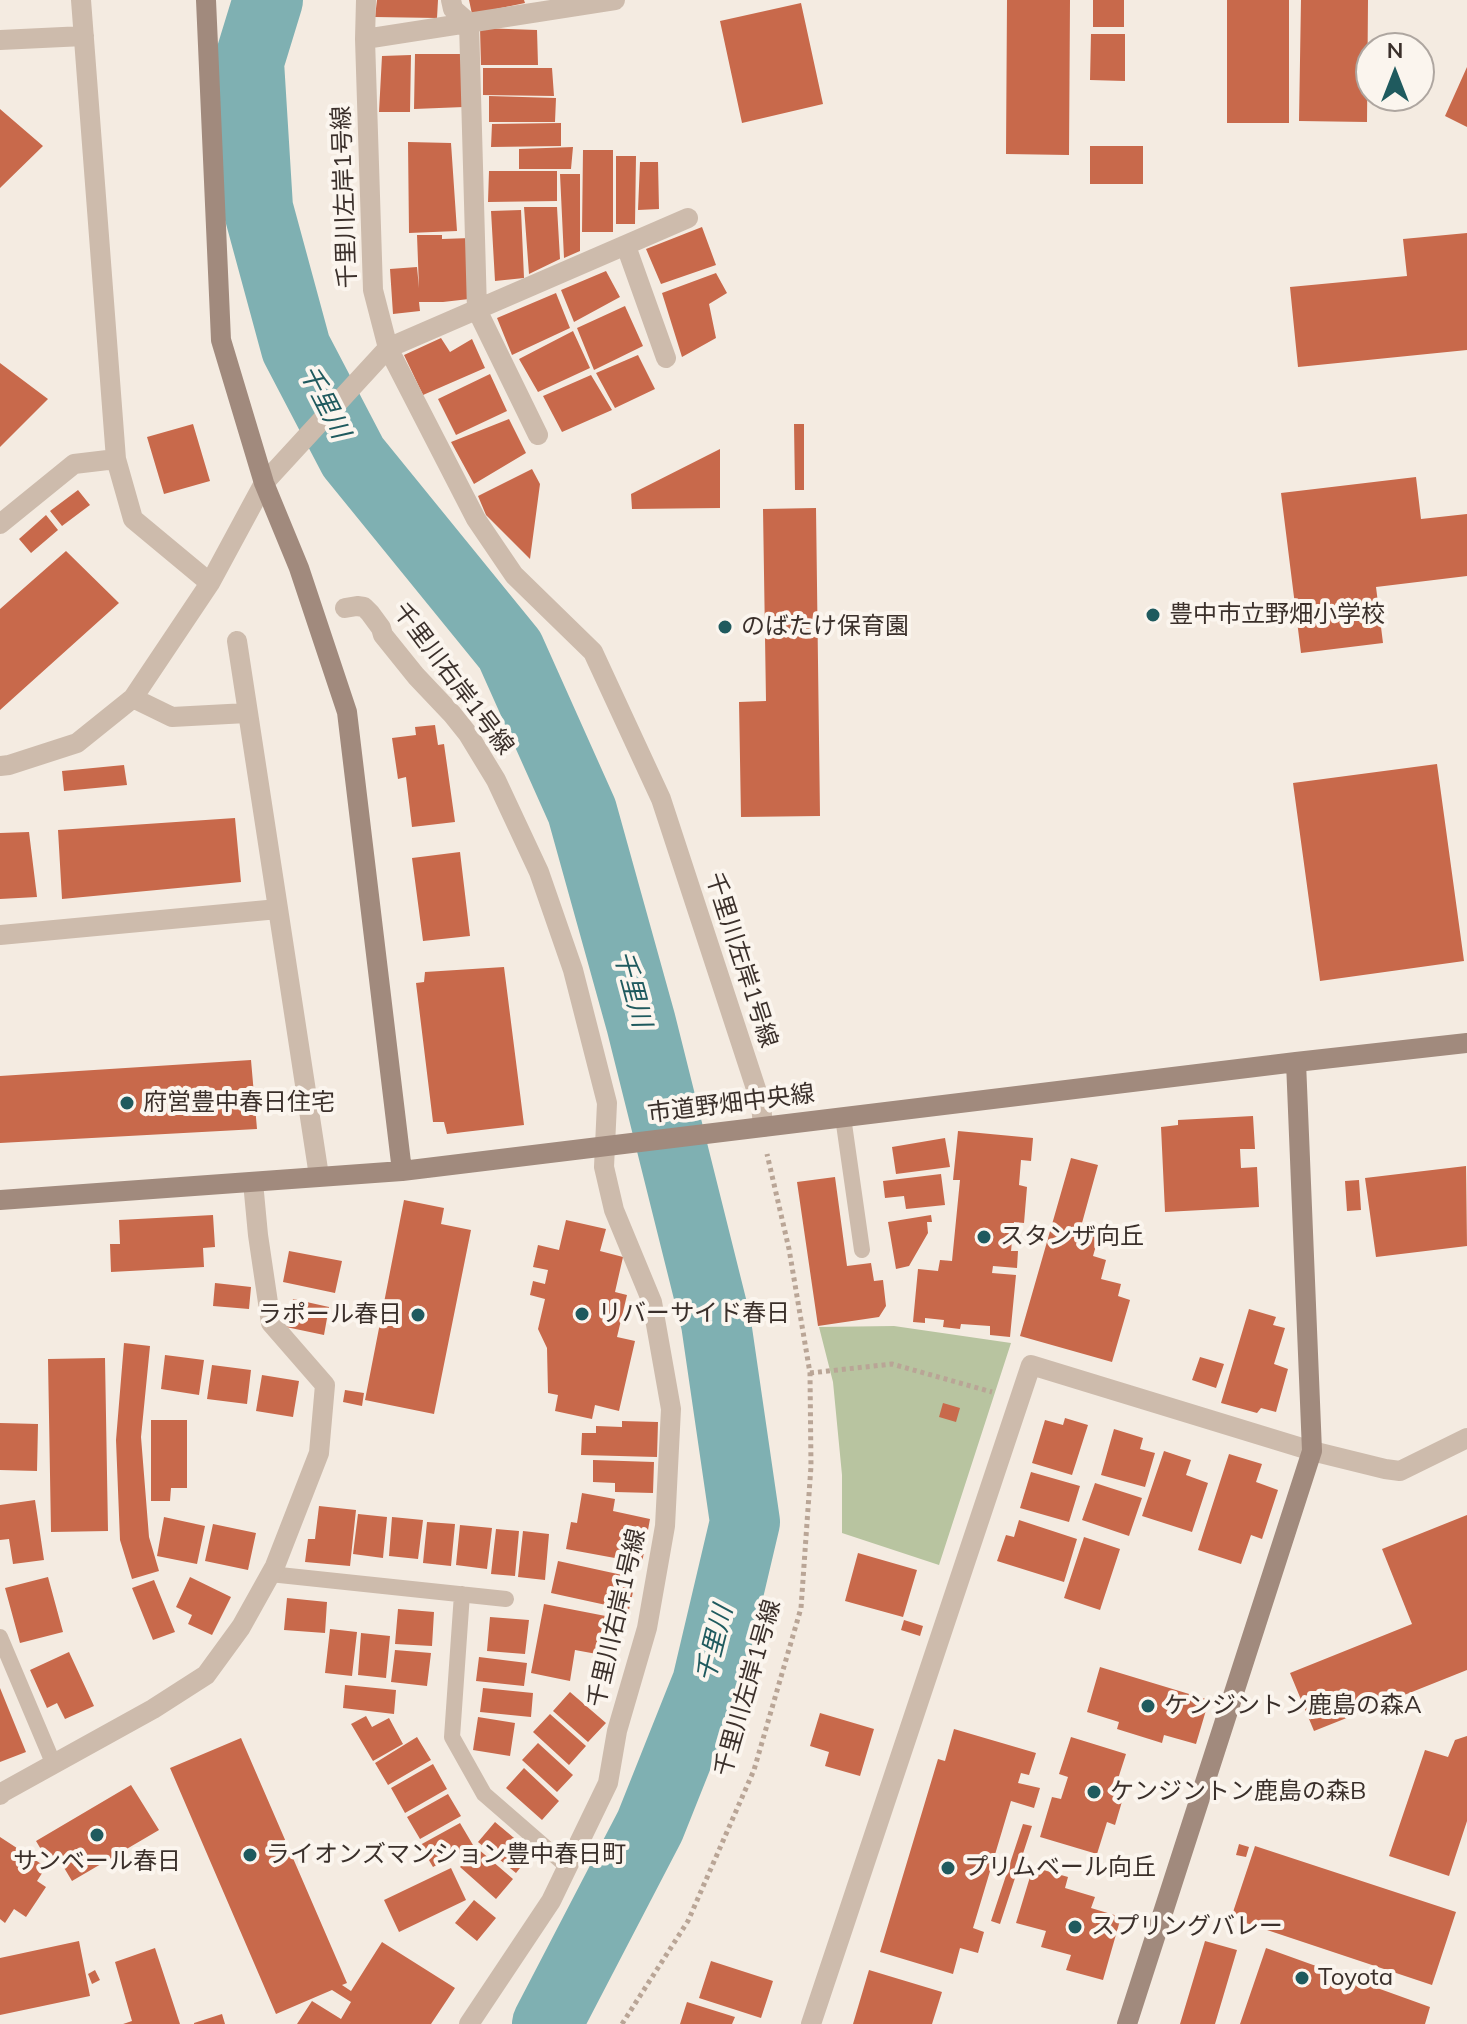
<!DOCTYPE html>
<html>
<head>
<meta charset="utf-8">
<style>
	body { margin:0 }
	#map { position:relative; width:1467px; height:2024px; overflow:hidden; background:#f4ebe1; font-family:Mulish,sans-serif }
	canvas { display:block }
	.north { position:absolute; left:1355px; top:32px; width:80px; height:80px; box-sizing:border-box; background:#fbf5ee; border:2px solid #aea6a0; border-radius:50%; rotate:0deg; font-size:22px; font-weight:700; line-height:32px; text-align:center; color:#3b302b }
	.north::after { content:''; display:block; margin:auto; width:28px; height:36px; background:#1f5a5e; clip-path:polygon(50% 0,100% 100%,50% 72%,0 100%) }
</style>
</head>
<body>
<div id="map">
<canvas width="1467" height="2024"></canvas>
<div class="north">N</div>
</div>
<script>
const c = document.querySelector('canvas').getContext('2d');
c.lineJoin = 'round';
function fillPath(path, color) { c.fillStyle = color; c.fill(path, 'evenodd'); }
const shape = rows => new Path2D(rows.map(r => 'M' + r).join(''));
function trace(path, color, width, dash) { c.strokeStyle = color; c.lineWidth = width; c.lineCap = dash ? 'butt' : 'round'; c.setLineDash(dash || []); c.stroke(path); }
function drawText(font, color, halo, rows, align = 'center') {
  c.font = font + ' Mulish,"Noto Sans JP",sans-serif'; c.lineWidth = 8; c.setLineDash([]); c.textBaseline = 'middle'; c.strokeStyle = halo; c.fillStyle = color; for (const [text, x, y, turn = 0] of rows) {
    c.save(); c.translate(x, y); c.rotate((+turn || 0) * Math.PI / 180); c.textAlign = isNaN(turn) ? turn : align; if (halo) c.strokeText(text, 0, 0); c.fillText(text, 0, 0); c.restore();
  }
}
const green = shape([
	[894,1326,1011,1343,939,1565,842,1533,842,1475,833,1382,819,1327]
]);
const river = shape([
	[268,0,249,62,258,208,296,348,353,457,510,650,582,811,641,1023,716,1323,745,1522,707,1683,650,1826,547,2024]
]);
const building = shape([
	[377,0,438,0,437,18,375,17],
	[469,0,524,0,525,3,472,14],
	[1007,0,1070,0,1069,155,1006,154],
	[1093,0,1124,0,1124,27,1093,27],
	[1227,0,1289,0,1289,123,1227,123],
	[1301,0,1368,0,1367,122,1299,121],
	[801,3,823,104,742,123,720,21],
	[480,28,537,30,538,65,481,65],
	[1091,34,1125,34,1125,81,1090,80],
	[415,54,461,54,464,107,414,109],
	[411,55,410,112,379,112,382,56],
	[1467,67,1467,127,1445,116],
	[483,68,552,68,554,96,483,95],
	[489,96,556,98,555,122,489,122],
	[0,109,43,146,0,188],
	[561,123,561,146,491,147,492,124],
	[408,142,451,143,457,231,409,233],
	[1090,146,1143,146,1143,184,1090,184],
	[573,147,571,169,519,169,519,149],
	[583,150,613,150,613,232,582,232],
	[616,156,636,156,635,224,616,224],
	[640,162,658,162,659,209,638,210],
	[489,171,557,171,557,201,488,202],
	[560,174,580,174,580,251,564,258],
	[524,207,557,207,560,259,529,274],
	[521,210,524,278,495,281,491,211],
	[702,227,716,265,661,284,646,249],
	[1467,233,1467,350,1298,367,1290,287,1407,276,1403,239],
	[417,235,442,235,442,239,471,238,469,299,443,302,419,302,420,311,393,314,390,269,417,267,419,288],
	[606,271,620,297,574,322,561,290],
	[716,273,727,293,709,304,716,338,682,357,662,293],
	[556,293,570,328,512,355,497,318],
	[625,306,643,346,594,370,577,328],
	[573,331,590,368,538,392,519,359],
	[441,338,450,352,472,339,485,368,423,395,404,355],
	[638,355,655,389,615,408,596,373],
	[0,363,48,399,0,447],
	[490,374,507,411,456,435,438,399],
	[591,375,612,410,562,432,543,396],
	[509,419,526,453,474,484,451,442],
	[193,424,210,481,164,494,147,437],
	[794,424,804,424,804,490,795,490],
	[720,449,720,508,632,509,631,494],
	[532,469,540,484,530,559,486,515,478,496],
	[1416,477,1421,519,1467,514,1467,576,1376,587,1383,643,1301,653,1281,493],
	[78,490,90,505,62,526,50,511],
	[816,508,820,816,741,817,739,702,766,701,763,509],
	[46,515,58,530,31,553,19,539],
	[66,551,119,603,0,710,0,609],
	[435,725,438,745,444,744,455,822,412,827,406,777,398,779,392,738,416,735,415,727],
	[1437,764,1464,961,1320,981,1293,783],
	[124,765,127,785,64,791,62,771],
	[235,818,241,882,62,899,58,830],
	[29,832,37,897,0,899,0,833],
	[460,852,470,936,423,941,412,858],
	[504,967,524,1125,447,1134,444,1122,433,1122,416,983,424,982,425,972],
	[251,1060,257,1129,0,1143,0,1076],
	[1253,1116,1255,1149,1240,1149,1241,1168,1257,1167,1259,1207,1165,1212,1161,1127,1178,1125,1178,1120],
	[958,1131,1033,1138,1031,1161,1021,1160,1019,1185,1027,1187,1024,1223,1014,1222,1011,1251,1018,1251,1017,1268,993,1266,992,1273,1016,1275,1010,1337,990,1335,990,1326,961,1324,960,1329,943,1327,944,1320,925,1318,925,1323,913,1322,918,1269,938,1271,940,1260,952,1261,960,1180,953,1180],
	[945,1138,950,1167,896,1174,892,1147],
	[1071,1158,1098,1165,1082,1223,1101,1228,1093,1256,1106,1260,1101,1279,1121,1284,1118,1296,1130,1300,1112,1362,1020,1336],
	[1466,1166,1467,1246,1376,1257,1365,1178],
	[941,1174,945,1205,906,1209,904,1196,885,1198,883,1181],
	[835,1177,847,1266,871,1263,874,1281,883,1280,886,1306,879,1317,818,1326,797,1182],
	[1359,1180,1361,1210,1347,1211,1345,1181],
	[404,1200,444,1208,441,1224,471,1230,434,1414,365,1400],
	[213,1215,215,1247,203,1248,204,1267,111,1272,110,1244,120,1244,119,1220],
	[931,1215,932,1222,927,1222,928,1233,909,1266,896,1269,888,1222],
	[566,1220,606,1229,600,1251,623,1257,615,1292,627,1295,617,1337,635,1341,619,1411,595,1405,592,1419,555,1411,558,1395,548,1393,547,1348,538,1329,545,1299,530,1295,533,1281,545,1284,548,1270,533,1267,538,1245,559,1250],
	[289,1251,342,1261,335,1293,283,1282],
	[215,1283,251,1287,249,1309,213,1306],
	[293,1299,329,1307,324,1335,286,1327],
	[1249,1309,1276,1317,1273,1325,1285,1328,1274,1364,1288,1369,1276,1412,1261,1408,1257,1413,1221,1403],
	[124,1343,150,1346,141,1437,149,1537,159,1571,132,1579,120,1540,116,1440],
	[165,1355,204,1360,199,1395,161,1389],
	[1200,1357,1224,1364,1216,1388,1192,1380],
	[105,1358,108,1531,51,1532,48,1359],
	[212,1365,251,1370,247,1404,207,1399],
	[262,1375,299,1381,293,1417,256,1411],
	[345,1390,364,1393,362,1406,343,1402],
	[943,1403,960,1408,956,1422,939,1417],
	[1065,1418,1088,1425,1072,1475,1032,1463,1045,1420,1063,1425],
	[151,1420,187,1420,187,1488,171,1488,170,1501,151,1501],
	[622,1421,658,1422,657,1457,581,1455,582,1433,596,1433,596,1426,622,1427],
	[0,1423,38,1424,37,1471,0,1470],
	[1114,1429,1143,1438,1140,1449,1155,1453,1145,1487,1101,1475],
	[1164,1451,1191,1460,1186,1475,1208,1483,1192,1532,1142,1516],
	[1229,1454,1262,1464,1256,1482,1278,1490,1262,1539,1251,1535,1241,1564,1198,1550],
	[593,1460,654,1462,653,1493,615,1492,615,1483,593,1482],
	[1031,1472,1080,1486,1069,1522,1020,1508],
	[1095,1483,1142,1498,1129,1536,1082,1520],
	[582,1493,615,1499,613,1511,650,1519,642,1563,566,1549,571,1522,577,1523],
	[35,1500,44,1560,13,1564,9,1539,0,1540,0,1505],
	[319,1506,356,1510,350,1566,305,1562,308,1539,315,1539],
	[358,1514,387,1517,383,1558,353,1554],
	[1467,1515,1467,1670,1314,1731,1290,1673,1412,1624,1382,1549],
	[164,1517,205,1526,197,1564,157,1556],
	[392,1517,423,1520,418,1559,389,1556],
	[1019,1520,1077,1539,1064,1582,997,1561,1006,1535,1014,1537],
	[427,1522,455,1524,451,1566,423,1563],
	[213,1524,256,1533,248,1570,205,1561],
	[460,1525,492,1528,487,1569,456,1565],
	[496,1529,519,1531,515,1576,491,1574],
	[523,1531,549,1534,545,1580,518,1577],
	[1084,1537,1120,1549,1100,1610,1064,1598],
	[858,1553,917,1570,903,1617,845,1601],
	[558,1561,636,1578,629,1610,551,1593],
	[48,1577,63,1632,20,1643,5,1588],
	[190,1577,231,1597,212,1635,188,1624,192,1615,176,1607],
	[154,1580,175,1632,153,1640,132,1588],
	[287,1598,327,1602,325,1633,284,1630],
	[544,1604,621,1619,613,1657,575,1650,570,1681,531,1673],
	[398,1609,434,1612,432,1646,395,1644],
	[490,1617,529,1620,525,1654,487,1651],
	[904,1620,923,1626,920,1636,901,1630],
	[330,1629,357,1632,352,1676,325,1673],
	[361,1633,390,1636,386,1678,358,1675],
	[395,1650,431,1653,427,1686,391,1682],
	[69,1652,94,1706,65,1719,57,1703,47,1708,30,1670],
	[479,1657,527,1663,524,1686,476,1681],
	[1100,1667,1209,1700,1196,1744,1164,1735,1162,1743,1117,1729,1119,1722,1087,1712],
	[345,1685,396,1690,394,1714,343,1708],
	[0,1688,26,1752,0,1762],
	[483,1688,533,1693,531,1717,480,1712],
	[570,1692,606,1723,588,1742,553,1711],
	[820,1713,874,1729,860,1776,825,1766,829,1752,810,1746],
	[550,1714,586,1746,569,1765,533,1732],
	[366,1716,372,1727,389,1718,403,1744,373,1761,351,1724],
	[478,1717,515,1723,510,1756,473,1750],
	[954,1729,1036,1753,1029,1775,1021,1773,1018,1783,1040,1788,1034,1808,1011,1801,973,1928,984,1932,978,1953,960,1948,953,1974,880,1952,938,1759,945,1761],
	[1467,1736,1467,1821,1449,1876,1389,1856,1425,1750,1448,1757,1455,1740],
	[417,1737,431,1760,388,1785,375,1763],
	[1071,1737,1126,1754,1116,1785,1126,1788,1115,1825,1107,1822,1097,1854,1040,1837,1052,1797,1061,1799,1068,1777,1059,1774],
	[241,1738,347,1983,342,1985,351,1991,382,1942,455,1988,431,2024,297,2024,312,2001,341,2019,351,2002,332,1990,276,2014,170,1768],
	[538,1743,573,1775,557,1792,522,1760],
	[433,1764,447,1789,405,1813,391,1788],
	[524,1768,559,1801,542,1820,506,1788],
	[131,1785,159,1830,72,1881,57,1856,48,1861,36,1841],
	[448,1794,461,1816,420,1839,407,1817],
	[495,1822,532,1853,516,1873,478,1842],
	[460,1823,473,1845,433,1867,420,1845],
	[1023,1824,1032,1826,1000,1924,991,1921],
	[0,1837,46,1867,37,1881,46,1887,26,1917,14,1909,5,1923,0,1919],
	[1239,1844,1249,1847,1246,1857,1236,1855],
	[1255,1846,1456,1912,1432,1985,1231,1918],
	[477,1848,513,1879,496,1899,460,1867],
	[1033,1867,1068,1877,1065,1888,1095,1897,1091,1908,1121,1917,1103,1980,1066,1970,1071,1955,1041,1947,1046,1931,1016,1923],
	[451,1868,466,1900,399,1932,384,1900],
	[474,1900,496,1918,477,1941,455,1923],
	[79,1941,90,1996,0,2015,0,1958],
	[1205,1941,1237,1950,1215,2024,1180,2024],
	[155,1948,180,2024,123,2024,132,2021,115,1962],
	[1266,1948,1430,2007,1425,2024,1240,2024],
	[711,1961,773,1981,761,2018,699,1998],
	[95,1970,100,1980,92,1984,88,1974],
	[869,1970,942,1992,932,2024,853,2024],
	[687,2002,735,2017,732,2024,680,2024],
	[222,2014,225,2024,194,2024,194,2023]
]);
const path = shape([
	[810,1373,892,1364,992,1392],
	[622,2024,688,1921,754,1770,801,1608,811,1466,810,1373,789,1249,767,1154]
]);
const lane = shape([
	[843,1117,862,1250],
	[270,1574,506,1599],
	[462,1594,452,1737,484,1794,568,1867],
	[0,1637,54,1765]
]);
const street = shape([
	[81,0,116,459,133,519,210,583],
	[366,0,365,39,373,290,388,348,476,519,514,575,593,652,661,799,761,1104,763,1127],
	[451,0,453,9,469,23,477,310,538,435],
	[365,39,615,0],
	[0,40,84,36],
	[626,246,666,358],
	[0,524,74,464,116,459],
	[345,608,357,606,364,607,370,613,381,628,383,635,416,676,452,714,468,734,496,780,539,872,573,970,607,1103,604,1167,614,1210,652,1302,671,1409,665,1526,647,1628,617,1731,608,1783,551,1901,469,2024],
	[237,641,319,1176],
	[133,698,172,717,247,713],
	[0,766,9,765,77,743,133,698,210,583,264,483,388,348,688,218],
	[0,935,278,909],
	[0,1795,3,1792,153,1709,206,1675,241,1627,275,1566,319,1453,325,1385,271,1323,258,1235,253,1182],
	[811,2024,1031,1365,1312,1451,1385,1469,1400,1471,1467,1438]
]);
const secondary = shape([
	[206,0,221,340,264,483,299,568,347,712,402,1171],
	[0,1200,402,1171,1296,1062,1467,1043],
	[1127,2024,1312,1451,1296,1062]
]);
const markers = [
	[1153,615,8,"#1f5a5e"],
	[725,627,8,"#1f5a5e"],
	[127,1103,8,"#1f5a5e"],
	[984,1237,8,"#1f5a5e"],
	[582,1314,8,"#1f5a5e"],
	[418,1315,8,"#1f5a5e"],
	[1148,1706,8,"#1f5a5e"],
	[1094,1792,8,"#1f5a5e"],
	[97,1835,8,"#1f5a5e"],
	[250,1855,8,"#1f5a5e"],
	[948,1868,8,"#1f5a5e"],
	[1075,1927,8,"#1f5a5e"],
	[1302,1978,8,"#1f5a5e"]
];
const streetNames = [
	["千里川左岸1号線",345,197,-92],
	["千里川右岸1号線",453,679,53],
	["千里川左岸1号線",741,960,72],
	["市道野畑中央線",731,1104,-7],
	["千里川右岸1号線",617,1618,-77],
	["千里川左岸1号線",748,1688,-74]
];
const poiNames = [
	["豊中市立野畑小学校",1169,615],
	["のばたけ保育園",741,627],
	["府営豊中春日住宅",143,1103],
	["スタンザ向丘",1000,1237],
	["リバーサイド春日",598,1314],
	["ラポール春日",402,1315,"right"],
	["ケンジントン鹿島の森A",1164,1706],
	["ケンジントン鹿島の森B",1110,1792],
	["ライオンズマンション豊中春日町",266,1855],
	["サンベール春日",97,1862,"center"],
	["プリムベール向丘",964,1868],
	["スプリングバレー",1091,1927],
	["Toyota",1318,1978]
];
const waterNames = [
	["千里川",324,402,63],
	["千里川",632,989,75],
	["千里川",715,1644,-76]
];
fillPath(green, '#b8c4a0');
trace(river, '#7fb0b2', 70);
fillPath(building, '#c8694b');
trace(path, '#b9a596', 5, [4, 4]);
trace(lane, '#cdbbac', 16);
trace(street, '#cdbbac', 20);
trace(secondary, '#a18a7d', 20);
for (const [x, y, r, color] of markers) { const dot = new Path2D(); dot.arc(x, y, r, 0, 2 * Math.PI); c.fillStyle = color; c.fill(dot); trace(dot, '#fbf5ee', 3); }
drawText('24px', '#3b302b', '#fbf5ee', streetNames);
drawText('24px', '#3b302b', '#fbf5ee', poiNames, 'left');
drawText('italic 26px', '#1f5a5e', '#fbf5ee', waterNames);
</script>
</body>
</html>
